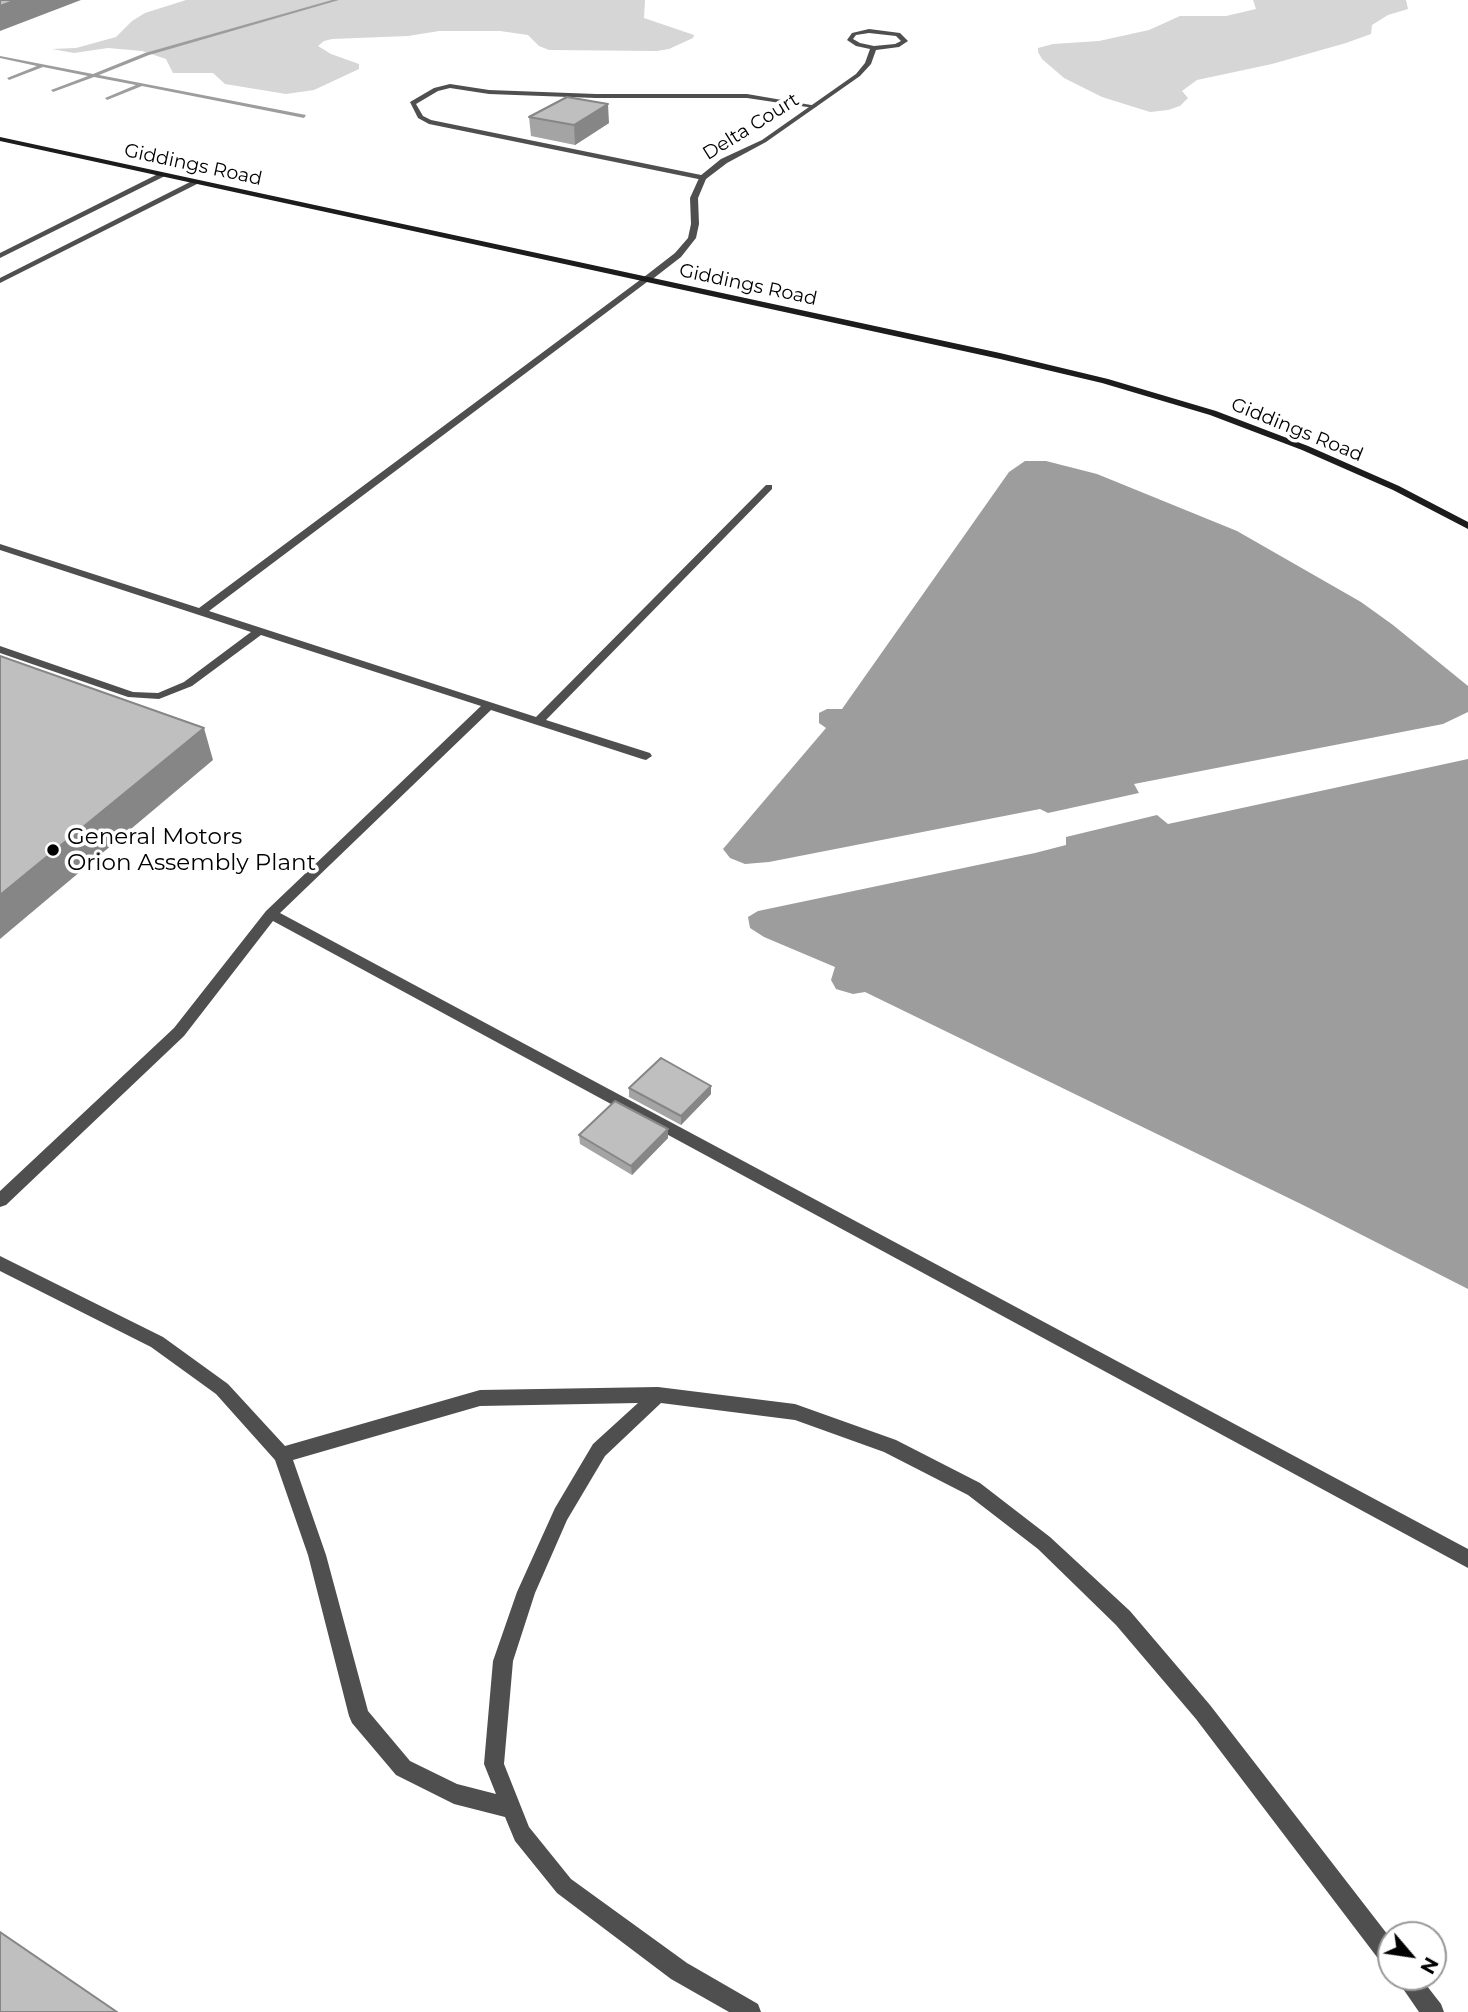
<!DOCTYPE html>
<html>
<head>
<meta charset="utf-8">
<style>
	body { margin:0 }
	#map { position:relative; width:1468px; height:2012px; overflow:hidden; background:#fff; font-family:Montserrat,sans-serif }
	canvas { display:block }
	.north { position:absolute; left:1377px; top:1921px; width:70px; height:70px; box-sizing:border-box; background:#fff; border:2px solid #999; border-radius:50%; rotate:119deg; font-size:19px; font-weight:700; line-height:28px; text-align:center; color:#000 }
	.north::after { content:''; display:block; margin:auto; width:24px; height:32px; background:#000; clip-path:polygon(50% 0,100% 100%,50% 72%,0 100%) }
</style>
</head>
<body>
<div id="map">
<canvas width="1468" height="2012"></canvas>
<div class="north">N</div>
</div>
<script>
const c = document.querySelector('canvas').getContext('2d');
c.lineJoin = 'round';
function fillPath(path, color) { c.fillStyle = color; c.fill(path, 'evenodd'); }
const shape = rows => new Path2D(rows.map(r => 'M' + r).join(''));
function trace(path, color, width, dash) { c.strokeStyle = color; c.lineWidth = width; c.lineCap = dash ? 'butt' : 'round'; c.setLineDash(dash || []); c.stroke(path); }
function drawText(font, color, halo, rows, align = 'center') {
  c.font = font + ' Montserrat,sans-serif'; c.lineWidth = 7; c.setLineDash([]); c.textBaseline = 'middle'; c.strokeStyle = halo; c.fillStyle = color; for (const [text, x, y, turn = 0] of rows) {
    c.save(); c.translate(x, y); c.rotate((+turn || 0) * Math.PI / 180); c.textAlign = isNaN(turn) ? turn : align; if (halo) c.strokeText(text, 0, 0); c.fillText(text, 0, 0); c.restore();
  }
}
const green = shape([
	[186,0,645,0,644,18,694,35,693,38,669,49,657,51,549,50,539,46,528,35,500,31,439,31,408,36,332,39,324,41,318,46,331,54,359,64,359,69,314,90,286,94,225,84,213,73,173,73,166,59,142,51,108,48,74,53,52,49,76,48,116,37,132,21,145,13],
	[1253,0,1406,0,1408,9,1388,15,1372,25,1371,34,1346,43,1272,64,1197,80,1182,91,1188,98,1180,106,1168,110,1150,112,1102,97,1064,78,1042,59,1038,52,1038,48,1053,44,1099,41,1149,30,1180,16,1226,16,1256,9]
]);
const water = shape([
	[1025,461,1046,461,1097,474,1237,531,1361,602,1393,625,1468,686,1468,712,1443,724,1134,784,1139,793,1048,813,1040,809,769,862,745,864,730,858,723,849,826,728,819,723,819,713,827,709,842,709,1009,472],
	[1468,759,1468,1289,1305,1206,865,992,853,994,836,989,831,980,835,967,764,937,750,928,748,917,758,911,1035,853,1066,845,1066,837,1157,815,1168,824]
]);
const stream = shape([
	[332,0,339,0,149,55,99,75,306,115,304,118,142,86,107,100,105,98,136,85,94,77,53,92,51,90,88,76,43,67,9,80,7,78,37,66,0,58,0,56,93,74,145,53,332,0]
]);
const service = shape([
	[450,84,489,90,596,94,747,94,817,106,814,108,747,98,596,98,489,94,450,88,438,91,416,104,423,116,431,120,706,176,707,178,703,180,429,124,418,118,410,102,434,88,450,84],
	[160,173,167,175,0,258,0,253,160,173],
	[194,180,201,182,0,283,0,278,194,180],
	[644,277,651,279,209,611,536,717,766,485,772,485,772,489,546,720,650,753,652,756,646,760,642,759,491,710,280,913,1468,1549,1468,1568,273,921,184,1036,6,1205,0,1207,0,1191,174,1028,266,911,481,706,261,635,192,686,159,699,128,697,0,653,0,646,133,692,158,693,184,682,251,632,0,550,0,544,199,608,644,277],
	[0,1256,163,1337,228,1384,285,1446,480,1390,658,1387,795,1404,896,1440,980,1483,1050,1537,1130,1611,1210,1705,1391,1939,1391,1968,1383,1965,1196,1719,1116,1625,1038,1549,968,1495,884,1452,795,1420,661,1403,605,1456,567,1520,535,1593,513,1661,504,1764,529,1827,571,1879,687,1963,758,2004,761,2012,729,2012,671,1979,557,1893,515,1841,505,1817,454,1804,396,1775,352,1723,349,1716,308,1555,275,1460,216,1394,151,1347,0,1271,0,1256],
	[638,1403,593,1444,555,1508,517,1592,493,1661,484,1764,496,1794,457,1784,410,1761,368,1711,326,1555,293,1460,480,1406,638,1403],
	[1395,1977,1420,1977,1441,2004,1444,2012,1419,2012,1395,1977]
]);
const minor = shape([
	[869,29,900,33,908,41,899,47,876,50,871,64,860,76,766,142,727,163,706,179,698,198,699,224,696,238,681,257,650,281,644,281,644,277,675,253,688,238,691,224,690,198,700,176,721,159,762,140,856,74,865,63,870,49,856,46,847,40,852,33,869,29],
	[869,33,896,36,901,41,895,44,874,46,860,43,853,39,856,35,869,33]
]);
const secondary = shape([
	[0,137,1000,353,1108,379,1216,411,1308,446,1399,486,1468,522,1468,529,1393,490,1302,450,1210,415,1102,383,1000,359,0,141,0,137]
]);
const wall = shape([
	[529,117,609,123,575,145,531,136],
	[629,1088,711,1094,681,1125,629,1097],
	[668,1129,668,1138,632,1175,580,1144,579,1135]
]);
const shadedWall = shape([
	[16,0,81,0,0,31,0,6],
	[608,104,609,123,575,145,574,125],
	[204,728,213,760,0,939,0,895],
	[711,1086,711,1094,681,1125,681,1116],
	[668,1129,668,1138,632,1175,631,1166]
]);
const building = shape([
	[0,0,16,0,0,6,0,0],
	[567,97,608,104,574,125,529,117,567,97],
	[0,656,204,728,0,895,0,656],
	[661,1058,711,1086,681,1116,629,1088,661,1058],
	[615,1101,668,1129,631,1166,579,1135,615,1101],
	[0,1932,117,2012,0,2012,0,1932]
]);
const markers = [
	[53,850,7,"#000"]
];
const farStreetnames = [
	["Delta Court",751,127,-32],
	["Giddings Road",193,165,12],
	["Giddings Road",748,285,12],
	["Giddings Road",1297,430,22]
];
const poiNames = [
	["General Motors",67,837],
	["Orion Assembly Plant",67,863]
];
fillPath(green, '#d6d6d6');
fillPath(water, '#9d9d9d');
fillPath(stream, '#9d9d9d');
fillPath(service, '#4f4f4f');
fillPath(minor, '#4f4f4f');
fillPath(secondary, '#1c1c1c');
fillPath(wall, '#a4a4a4');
fillPath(shadedWall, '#868686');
fillPath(building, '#bfbfbf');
trace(building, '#868686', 2);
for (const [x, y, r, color] of markers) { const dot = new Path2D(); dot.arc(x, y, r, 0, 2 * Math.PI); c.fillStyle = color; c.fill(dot); trace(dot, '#fff', 2.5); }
drawText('19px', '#000', '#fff', farStreetnames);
drawText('23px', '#000', '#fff', poiNames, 'left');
</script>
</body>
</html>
